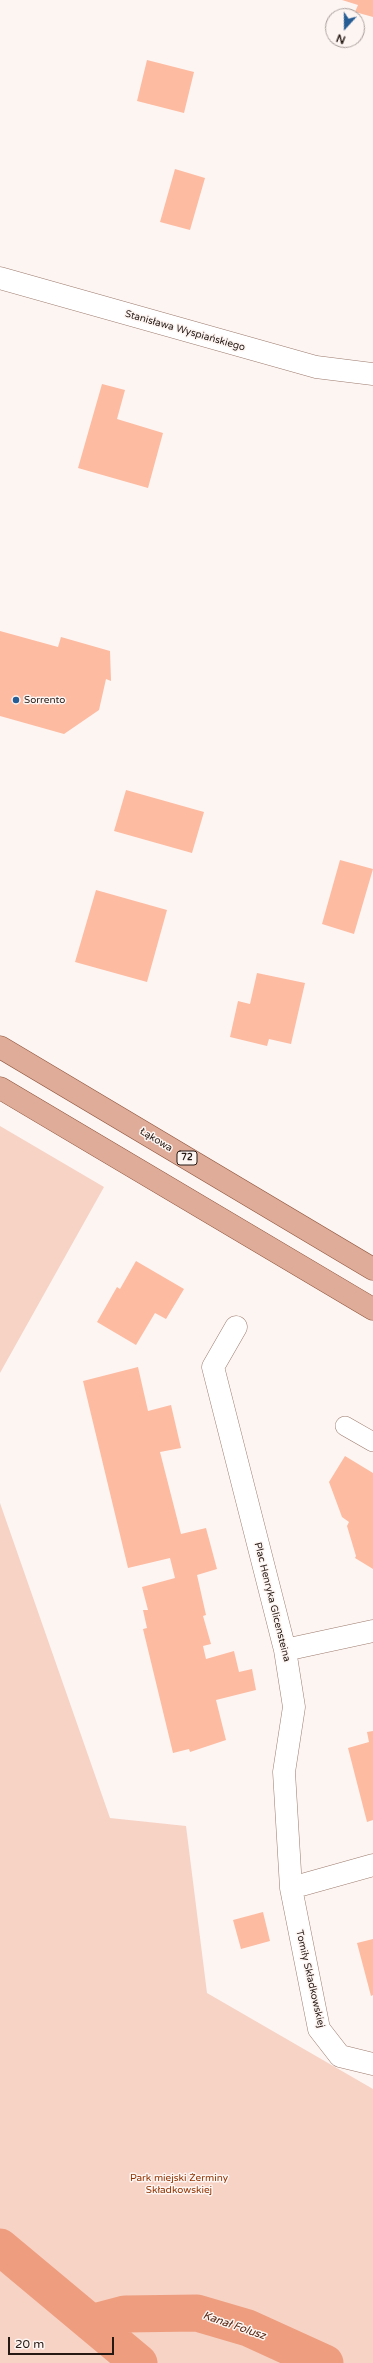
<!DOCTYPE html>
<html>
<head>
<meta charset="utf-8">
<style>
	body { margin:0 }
	#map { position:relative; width:373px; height:2363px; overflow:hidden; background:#fdf5f2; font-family:"Varela Round",sans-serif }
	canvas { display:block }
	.north { position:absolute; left:325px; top:8px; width:40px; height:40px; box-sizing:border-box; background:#fdf5f2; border:1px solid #a79d99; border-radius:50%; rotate:201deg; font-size:11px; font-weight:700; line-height:16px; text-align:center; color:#261914 }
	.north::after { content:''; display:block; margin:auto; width:14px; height:18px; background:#275d95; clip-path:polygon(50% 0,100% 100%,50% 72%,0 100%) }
	.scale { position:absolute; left:8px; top:2337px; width:106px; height:18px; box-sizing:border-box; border:2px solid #261914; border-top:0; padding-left:5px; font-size:12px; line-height:14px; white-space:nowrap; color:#261914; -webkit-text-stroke:3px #fdf5f2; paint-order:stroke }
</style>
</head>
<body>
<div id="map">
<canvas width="373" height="2363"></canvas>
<div class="north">N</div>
<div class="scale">20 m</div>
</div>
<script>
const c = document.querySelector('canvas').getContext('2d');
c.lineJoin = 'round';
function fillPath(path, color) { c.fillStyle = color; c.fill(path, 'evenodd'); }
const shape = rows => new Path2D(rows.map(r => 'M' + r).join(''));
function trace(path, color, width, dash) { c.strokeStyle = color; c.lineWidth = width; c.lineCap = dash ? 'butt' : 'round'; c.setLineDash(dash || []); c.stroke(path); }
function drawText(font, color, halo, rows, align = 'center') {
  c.font = font + ' "Varela Round",sans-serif'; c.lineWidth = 3; c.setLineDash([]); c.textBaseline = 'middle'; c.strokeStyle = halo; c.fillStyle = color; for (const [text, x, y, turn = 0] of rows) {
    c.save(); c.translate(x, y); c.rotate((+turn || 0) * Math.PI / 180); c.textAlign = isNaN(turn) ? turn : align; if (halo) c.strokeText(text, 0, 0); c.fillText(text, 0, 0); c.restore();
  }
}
const green = shape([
	[0,1126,104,1187,0,1373],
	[0,1503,110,1818,186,1826,207,1993,373,2089,373,2363,0,2363]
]);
const canal = shape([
	[0,2247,139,2363],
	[91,2323,125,2314,197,2313,248,2328,325,2363]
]);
const building = shape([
	[342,0,373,0,373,17,355,12,358,5],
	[147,60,194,72,184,113,137,101],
	[175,169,205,178,190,230,160,222],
	[102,384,125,390,117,419,163,433,148,488,78,468],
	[0,631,58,647,61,637,110,651,111,681,106,679,99,710,64,734,0,716],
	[126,790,204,812,192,853,114,831],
	[340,860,373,869,354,934,322,924],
	[96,890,167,910,147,982,75,962],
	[257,973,305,983,291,1044,269,1039,267,1046,230,1037,238,1001,250,1004],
	[136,1261,184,1289,166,1319,155,1313,136,1345,97,1322,117,1287,120,1289],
	[138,1367,148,1411,171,1405,181,1448,160,1452,181,1534,206,1528,217,1569,197,1575,206,1615,203,1616,211,1644,203,1646,206,1659,234,1651,239,1672,252,1669,256,1690,216,1700,226,1740,190,1752,189,1749,173,1753,143,1629,147,1628,143,1610,148,1610,142,1587,175,1578,170,1558,128,1568,83,1381],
	[345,1456,373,1473,373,1569,355,1558,356,1556,347,1526,349,1522,342,1517,329,1482],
	[373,1731,373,1820,367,1822,348,1748,369,1742,367,1732],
	[263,1912,270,1941,241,1949,233,1920],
	[373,1939,373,1995,371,1996,357,1943]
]);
const lane = shape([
	[345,1426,373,1442]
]);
const street = shape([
	[0,278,316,367,373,374],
	[236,1327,213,1367,285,1650,294,1707,284,1772,291,1888,319,2029,340,2056,373,2064],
	[285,1650,373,1631],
	[291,1888,373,1865]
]);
const primary = shape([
	[0,1047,373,1269],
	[0,1088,373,1309]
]);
const markers = [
	[16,700,4,"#275d95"]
];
const shields = [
	[187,1158,20]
];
const shieldNames = [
	["72",187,1158]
];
const streetNames = [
	["Stanisława Wyspiańskiego",185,331,16],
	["Łąkowa",156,1140,31],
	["Plac Henryka Glicensteina",272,1602,76],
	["Tomiły Składkowskiej",310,1979,77]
];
const poiNames = [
	["Sorrento",24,700]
];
const parkNames = [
	["Park miejski Żerminy",179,2178],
	["Składkowskiej",179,2190]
];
const waterNames = [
	["Kanał Folusz",234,2326,19]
];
fillPath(green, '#f7d3c6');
trace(canal, '#ee9e7f', 37);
fillPath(building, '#fdbba2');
trace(lane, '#9c7a6d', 20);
trace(street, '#9c7a6d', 23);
trace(primary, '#8f543d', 23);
trace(lane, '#fff', 19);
trace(street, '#fff', 22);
trace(primary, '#deac98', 22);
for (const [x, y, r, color] of markers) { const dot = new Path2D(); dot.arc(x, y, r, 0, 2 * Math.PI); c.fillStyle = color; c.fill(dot); trace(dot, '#fdf5f2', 1.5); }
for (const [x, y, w] of shields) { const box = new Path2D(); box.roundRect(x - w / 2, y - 7, w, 14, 3); c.fillStyle = '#fdf5f2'; c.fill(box); trace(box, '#261914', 1); }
drawText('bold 9px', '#261914', null, shieldNames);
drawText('10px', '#261914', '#fdf5f2', streetNames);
drawText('10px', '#261914', '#fdf5f2', poiNames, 'left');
drawText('10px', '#8f3300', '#fdf5f2', parkNames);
drawText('italic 11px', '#56240f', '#fdf5f2', waterNames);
</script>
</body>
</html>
